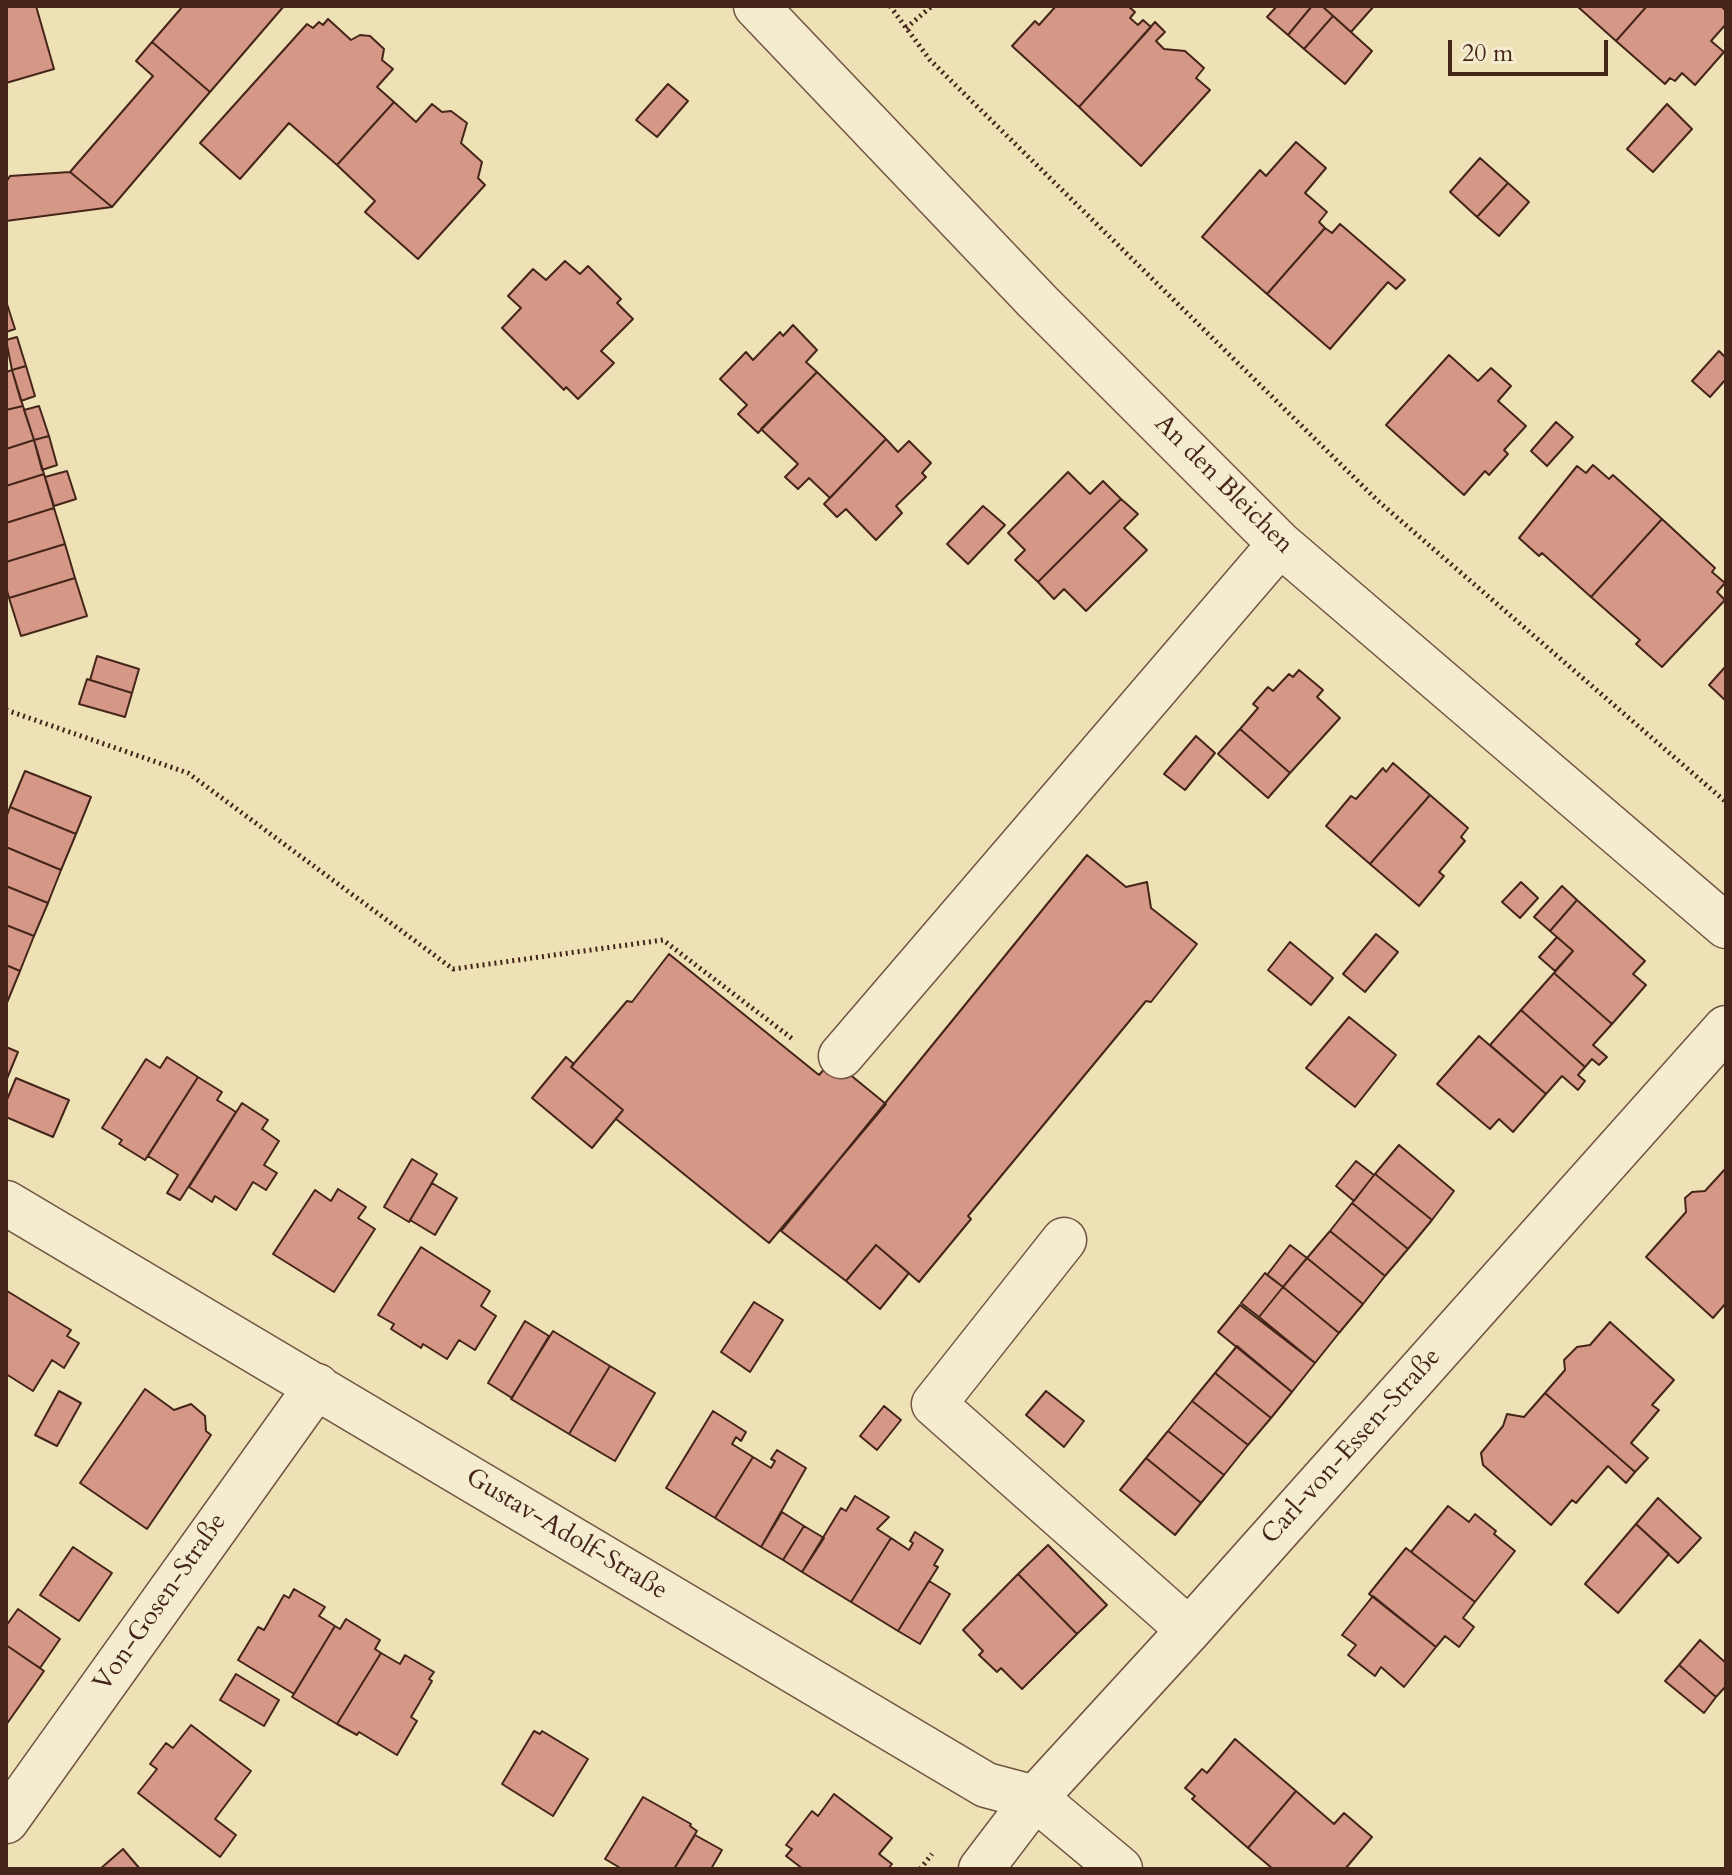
<!DOCTYPE html>
<html>
<head>
<meta charset="utf-8">
<style>
	body { margin:0 }
	#map { position:relative; width:1732px; height:1875px; overflow:hidden; background:#efe1b6; font-family:Cardo,serif }
	canvas { display:block }
	.frame { position:absolute; inset:0; border:8px solid #45251a; pointer-events:none }
	.scale { position:absolute; left:1448px; top:40px; width:160px; height:36px; box-sizing:border-box; border:4px solid #45251a; border-top:0; padding-left:10px; font-size:24px; line-height:28px; white-space:nowrap; color:#45251a; -webkit-text-stroke:6px #f5ecd0; paint-order:stroke }
</style>
</head>
<body>
<div id="map">
<canvas width="1732" height="1875"></canvas>
<div class="frame"></div>
<div class="scale">20 m</div>
</div>
<script>
const c = document.querySelector('canvas').getContext('2d');
c.lineJoin = 'round';
function fillPath(path, color) { c.fillStyle = color; c.fill(path, 'evenodd'); }
const shape = rows => new Path2D(rows.map(r => 'M' + r).join(''));
function trace(path, color, width, dash) { c.strokeStyle = color; c.lineWidth = width; c.lineCap = dash ? 'butt' : 'round'; c.setLineDash(dash || []); c.stroke(path); }
function drawText(font, color, halo, rows, align = 'center') {
  c.font = font + ' Cardo,serif'; c.lineWidth = 6; c.setLineDash([]); c.textBaseline = 'middle'; c.strokeStyle = halo; c.fillStyle = color; for (const [text, x, y, turn = 0] of rows) {
    c.save(); c.translate(x, y); c.rotate((+turn || 0) * Math.PI / 180); c.textAlign = isNaN(turn) ? turn : align; if (halo) c.strokeText(text, 0, 0); c.fillText(text, 0, 0); c.restore();
  }
}
const building = shape([
	[6,6,36,6,54,69,6,83,6,6],
	[183,6,284,6,210,92,152,42,183,6],
	[1056,6,1128,6,1135,12,1130,18,1138,25,1143,20,1151,27,1079,107,1012,46,1035,21,1039,25,1056,6],
	[1277,6,1312,6,1288,35,1267,17,1277,6],
	[1312,6,1322,6,1333,16,1304,49,1288,35,1312,6],
	[1322,6,1374,6,1351,32,1322,6],
	[1577,6,1647,6,1616,41,1577,6],
	[1647,6,1721,6,1726,11,1726,24,1711,41,1724,52,1695,85,1682,73,1675,81,1670,78,1665,84,1616,41,1647,6],
	[1333,16,1372,51,1345,84,1304,49,1333,16],
	[328,19,351,40,360,35,370,36,384,49,382,60,393,69,377,87,394,102,337,165,289,123,240,179,200,143,307,24,313,28,319,22,323,25,328,19],
	[1155,22,1165,32,1156,41,1164,49,1185,51,1204,68,1196,78,1210,90,1141,166,1079,107,1155,22],
	[152,42,210,92,112,207,70,172,153,76,136,61,152,42],
	[668,84,688,101,657,137,636,120,668,84],
	[394,102,416,122,432,104,442,112,451,111,467,123,461,143,482,162,478,178,485,185,418,259,365,212,375,201,337,165,394,102],
	[1667,104,1692,129,1653,172,1627,149,1667,104],
	[1296,142,1326,168,1305,193,1327,212,1319,222,1325,228,1267,294,1202,237,1260,170,1266,176,1296,142],
	[1480,158,1508,183,1477,217,1450,192,1480,158],
	[70,172,112,207,6,221,6,182,10,176,70,172],
	[1508,183,1529,202,1499,236,1477,217,1508,183],
	[1340,224,1405,280,1396,289,1388,282,1330,349,1267,294,1325,228,1332,233,1340,224],
	[565,261,580,274,588,266,621,299,617,303,633,319,601,351,614,363,578,399,566,387,564,390,502,328,521,308,508,296,533,269,546,280,565,261],
	[6,301,15,329,6,332,6,301],
	[793,325,817,350,806,362,817,372,758,433,738,414,747,405,720,379,746,352,753,360,780,332,783,336,793,325],
	[17,337,26,366,12,370,6,340,17,337],
	[1719,351,1726,358,1726,379,1710,397,1692,381,1719,351],
	[1449,355,1478,381,1491,368,1511,386,1498,401,1526,426,1504,450,1508,454,1489,475,1485,471,1464,495,1386,425,1449,355],
	[26,366,35,396,21,401,12,370,26,366],
	[12,370,23,406,6,410,6,372,12,370],
	[817,372,886,439,830,498,809,478,798,489,785,477,798,464,761,429,817,372],
	[23,406,34,440,6,449,6,410,23,406],
	[39,406,49,436,34,440,24,410,39,406],
	[1556,422,1573,437,1547,466,1531,451,1556,422],
	[49,436,57,465,42,470,34,440,49,436],
	[886,439,898,452,909,441,931,463,922,473,926,477,896,506,902,513,876,540,846,509,837,517,824,504,886,439],
	[34,440,44,474,6,486,6,449,34,440],
	[1593,465,1609,479,1613,475,1662,519,1591,597,1542,553,1539,556,1519,538,1577,466,1586,473,1593,465],
	[67,471,76,499,54,506,45,477,67,471],
	[1068,472,1090,494,1103,481,1121,499,1038,582,1015,560,1025,550,1008,533,1068,472],
	[44,474,54,508,6,523,6,486,44,474],
	[1121,499,1138,514,1124,528,1147,550,1086,611,1064,589,1054,599,1038,582,1121,499],
	[983,506,1005,525,968,564,947,544,983,506],
	[54,508,65,544,6,562,6,523,54,508],
	[1662,519,1715,568,1712,572,1725,583,1717,592,1725,600,1662,667,1636,644,1640,640,1591,597,1662,519],
	[65,544,75,578,9,598,6,587,6,562,65,544],
	[75,578,87,616,21,636,9,598,75,578],
	[97,656,139,669,132,693,90,680,97,656],
	[1726,666,1726,701,1709,685,1726,666],
	[1299,670,1323,690,1317,697,1340,718,1290,773,1240,729,1258,708,1253,704,1268,687,1273,691,1289,674,1293,677,1299,670],
	[87,679,132,693,125,717,79,704,87,679],
	[1240,729,1290,773,1268,798,1218,754,1240,729],
	[1196,736,1215,753,1185,790,1164,774,1196,736],
	[1393,763,1430,795,1370,864,1326,826,1351,796,1356,799,1383,768,1386,772,1393,763],
	[25,771,91,797,76,834,10,807,25,771],
	[1430,795,1468,828,1461,837,1465,841,1439,872,1444,876,1419,906,1370,864,1430,795],
	[10,807,76,834,61,870,6,847,6,818,10,807],
	[6,847,61,870,48,903,6,886,6,847],
	[1087,855,1126,887,1147,882,1151,908,1197,944,1151,1002,1146,1001,968,1216,971,1219,919,1282,876,1245,846,1281,781,1231,1087,855],
	[1521,882,1538,898,1520,918,1502,902,1521,882],
	[6,886,48,903,34,936,6,925,6,886],
	[1562,886,1577,900,1550,931,1534,917,1562,886],
	[1577,900,1645,961,1633,974,1646,985,1612,1024,1554,973,1573,951,1550,931,1577,900],
	[6,925,34,936,20,971,6,965,6,925],
	[1376,934,1398,952,1365,992,1343,974,1376,934],
	[1557,937,1573,951,1555,971,1539,957,1557,937],
	[1290,942,1333,978,1311,1005,1268,970,1290,942],
	[669,954,819,1075,832,1060,886,1104,769,1243,616,1119,623,1110,571,1067,627,1001,632,1002,669,954],
	[6,965,20,971,6,1005,6,965],
	[1554,973,1612,1024,1593,1045,1607,1057,1599,1065,1592,1059,1585,1067,1521,1010,1554,973],
	[1521,1010,1585,1067,1578,1075,1585,1081,1578,1090,1562,1076,1546,1094,1490,1045,1521,1010],
	[1349,1017,1396,1055,1355,1107,1306,1068,1349,1017],
	[1479,1036,1546,1094,1513,1132,1499,1119,1490,1129,1437,1084,1479,1036],
	[6,1047,18,1052,6,1081,6,1047],
	[167,1057,198,1077,145,1160,119,1144,122,1140,102,1128,146,1059,160,1068,167,1057],
	[566,1057,574,1064,571,1067,623,1110,592,1148,532,1098,566,1057],
	[198,1077,222,1092,217,1100,236,1112,180,1200,167,1193,178,1175,148,1156,198,1077],
	[16,1078,69,1100,53,1137,6,1117,6,1102,16,1078],
	[242,1103,268,1120,262,1129,279,1141,264,1165,277,1173,266,1190,253,1182,236,1210,215,1196,212,1202,189,1187,242,1103],
	[1399,1145,1454,1191,1432,1220,1375,1174,1399,1145],
	[412,1159,437,1174,409,1222,384,1207,412,1159],
	[1356,1161,1374,1175,1354,1201,1336,1186,1356,1161],
	[1726,1168,1726,1303,1713,1318,1646,1257,1686,1212,1685,1198,1692,1192,1705,1191,1726,1168],
	[1375,1174,1432,1220,1408,1249,1352,1203,1375,1174],
	[432,1183,457,1198,435,1235,410,1220,432,1183],
	[338,1189,366,1207,358,1218,375,1229,334,1292,273,1254,315,1190,331,1201,338,1189],
	[1352,1203,1408,1249,1385,1276,1330,1231,1352,1203],
	[1330,1231,1385,1276,1363,1304,1307,1258,1330,1231],
	[876,1245,909,1273,880,1309,846,1281,876,1245],
	[1290,1245,1307,1258,1283,1287,1267,1275,1290,1245],
	[421,1247,490,1291,481,1306,496,1316,475,1350,459,1340,447,1359,423,1344,421,1348,391,1329,394,1324,378,1315,421,1247],
	[1307,1258,1363,1304,1339,1333,1283,1287,1307,1258],
	[1265,1273,1283,1287,1259,1317,1241,1303,1265,1273],
	[1283,1287,1339,1333,1315,1363,1259,1317,1283,1287],
	[7,1291,71,1330,67,1336,79,1343,64,1368,52,1360,33,1391,6,1374,7,1291],
	[754,1302,783,1320,750,1372,721,1352,754,1302],
	[1240,1305,1315,1363,1292,1392,1218,1332,1240,1305],
	[525,1321,549,1336,512,1398,488,1383,525,1321],
	[1610,1322,1674,1380,1652,1405,1659,1410,1631,1443,1648,1458,1635,1472,1545,1393,1565,1370,1564,1360,1577,1347,1590,1345,1610,1322],
	[553,1331,610,1366,569,1434,511,1399,553,1331],
	[1237,1346,1292,1392,1271,1418,1215,1373,1237,1346],
	[610,1366,655,1393,615,1461,569,1434,610,1366],
	[1215,1373,1271,1418,1248,1445,1192,1401,1215,1373],
	[145,1389,174,1410,191,1404,205,1416,206,1431,211,1435,147,1529,80,1483,145,1389],
	[59,1391,81,1403,57,1446,35,1435,59,1391],
	[1046,1391,1084,1421,1064,1447,1026,1415,1046,1391],
	[1545,1393,1635,1472,1626,1483,1608,1466,1576,1503,1572,1500,1551,1525,1483,1465,1481,1453,1503,1426,1507,1414,1524,1417,1545,1393],
	[1192,1401,1248,1445,1224,1475,1168,1431,1192,1401],
	[884,1406,901,1420,877,1450,860,1436,884,1406],
	[713,1411,746,1432,741,1441,736,1437,732,1444,753,1457,715,1518,666,1488,713,1411],
	[1168,1431,1224,1475,1201,1503,1146,1458,1168,1431],
	[777,1450,806,1468,761,1547,715,1518,753,1457,771,1468,775,1461,771,1459,777,1450],
	[1146,1458,1201,1503,1175,1535,1120,1490,1146,1458],
	[855,1496,889,1517,877,1529,891,1538,851,1602,802,1572,841,1508,846,1511,855,1496],
	[1658,1498,1701,1538,1678,1563,1636,1524,1658,1498],
	[1448,1506,1469,1522,1475,1514,1496,1531,1494,1534,1515,1551,1475,1602,1411,1552,1448,1506],
	[782,1512,804,1526,783,1560,761,1547,782,1512],
	[1636,1524,1669,1554,1618,1613,1585,1584,1636,1524],
	[804,1526,824,1538,802,1572,783,1560,804,1526],
	[915,1532,943,1550,934,1565,938,1567,898,1631,851,1602,891,1538,909,1550,913,1543,910,1541,915,1532],
	[1048,1545,1107,1605,1077,1634,1018,1574,1048,1545],
	[73,1547,112,1573,79,1621,40,1595,73,1547],
	[1406,1548,1475,1602,1463,1618,1474,1627,1459,1647,1445,1636,1436,1647,1369,1594,1406,1548],
	[1018,1574,1077,1634,1022,1689,1001,1668,997,1672,979,1655,983,1651,963,1630,1018,1574],
	[929,1581,950,1594,920,1644,898,1631,929,1581],
	[294,1589,325,1607,319,1616,335,1626,294,1694,238,1660,258,1627,264,1630,284,1595,289,1598,294,1589],
	[1373,1596,1436,1647,1404,1687,1381,1667,1375,1676,1348,1655,1356,1645,1342,1635,1373,1596],
	[18,1609,60,1639,40,1668,6,1645,6,1626,18,1609],
	[346,1619,380,1640,375,1649,381,1653,337,1724,292,1697,335,1626,340,1629,346,1619],
	[1700,1640,1726,1663,1726,1686,1716,1697,1679,1665,1700,1640],
	[6,1645,44,1671,6,1725,6,1645],
	[381,1653,400,1664,405,1655,434,1672,429,1679,432,1681,411,1717,417,1721,397,1755,359,1732,357,1735,337,1724,381,1653],
	[1679,1665,1716,1697,1704,1713,1665,1681,1679,1665],
	[236,1674,279,1700,264,1726,220,1700,236,1674],
	[191,1725,251,1771,215,1819,236,1835,220,1857,138,1793,157,1769,150,1764,166,1743,173,1748,191,1725],
	[534,1731,540,1734,542,1731,588,1759,553,1816,502,1784,534,1731],
	[1235,1739,1296,1791,1248,1848,1192,1799,1195,1796,1185,1788,1202,1769,1207,1773,1235,1739],
	[1296,1791,1334,1824,1344,1813,1372,1837,1345,1869,1273,1869,1248,1848,1296,1791],
	[834,1794,892,1838,879,1854,892,1864,888,1869,803,1869,786,1856,792,1849,786,1845,812,1811,818,1816,834,1794],
	[643,1797,691,1824,690,1826,697,1831,674,1869,622,1869,605,1859,643,1797],
	[695,1835,722,1850,711,1869,674,1869,695,1835],
	[123,1849,140,1869,100,1869,123,1849]
]);
const path = shape([
	[890,6,930,60,1378,501,1726,802],
	[906,28,932,6],
	[6,710,188,773,453,969,663,940,794,1040],
	[920,1869,932,1854]
]);
const minor = shape([
	[756,6,1037,301,1280,544,1726,926],
	[841,1056,1280,544],
	[6,1203,986,1785,1035,1798,1120,1869],
	[1064,1240,934,1404,1189,1630],
	[6,1821,317,1386],
	[981,1869,1035,1798,1189,1630,1726,1028]
]);
const streetNames = [
	["An den Bleichen",1223,485,45],
	["Carl-von-Essen-Straße",1352,1447,-48],
	["Gustav-Adolf-Straße",566,1535,31],
	["Von-Gosen-Straße",161,1603,-55]
];
fillPath(building, '#d59786');
trace(building, '#45251a', 2);
trace(minor, '#705441', 47);
trace(path, '#45251a', 5, [2, 4]);
trace(minor, '#f5ecd0', 44);
drawText('26px', '#45251a', '#f5ecd0', streetNames);
</script>
</body>
</html>
